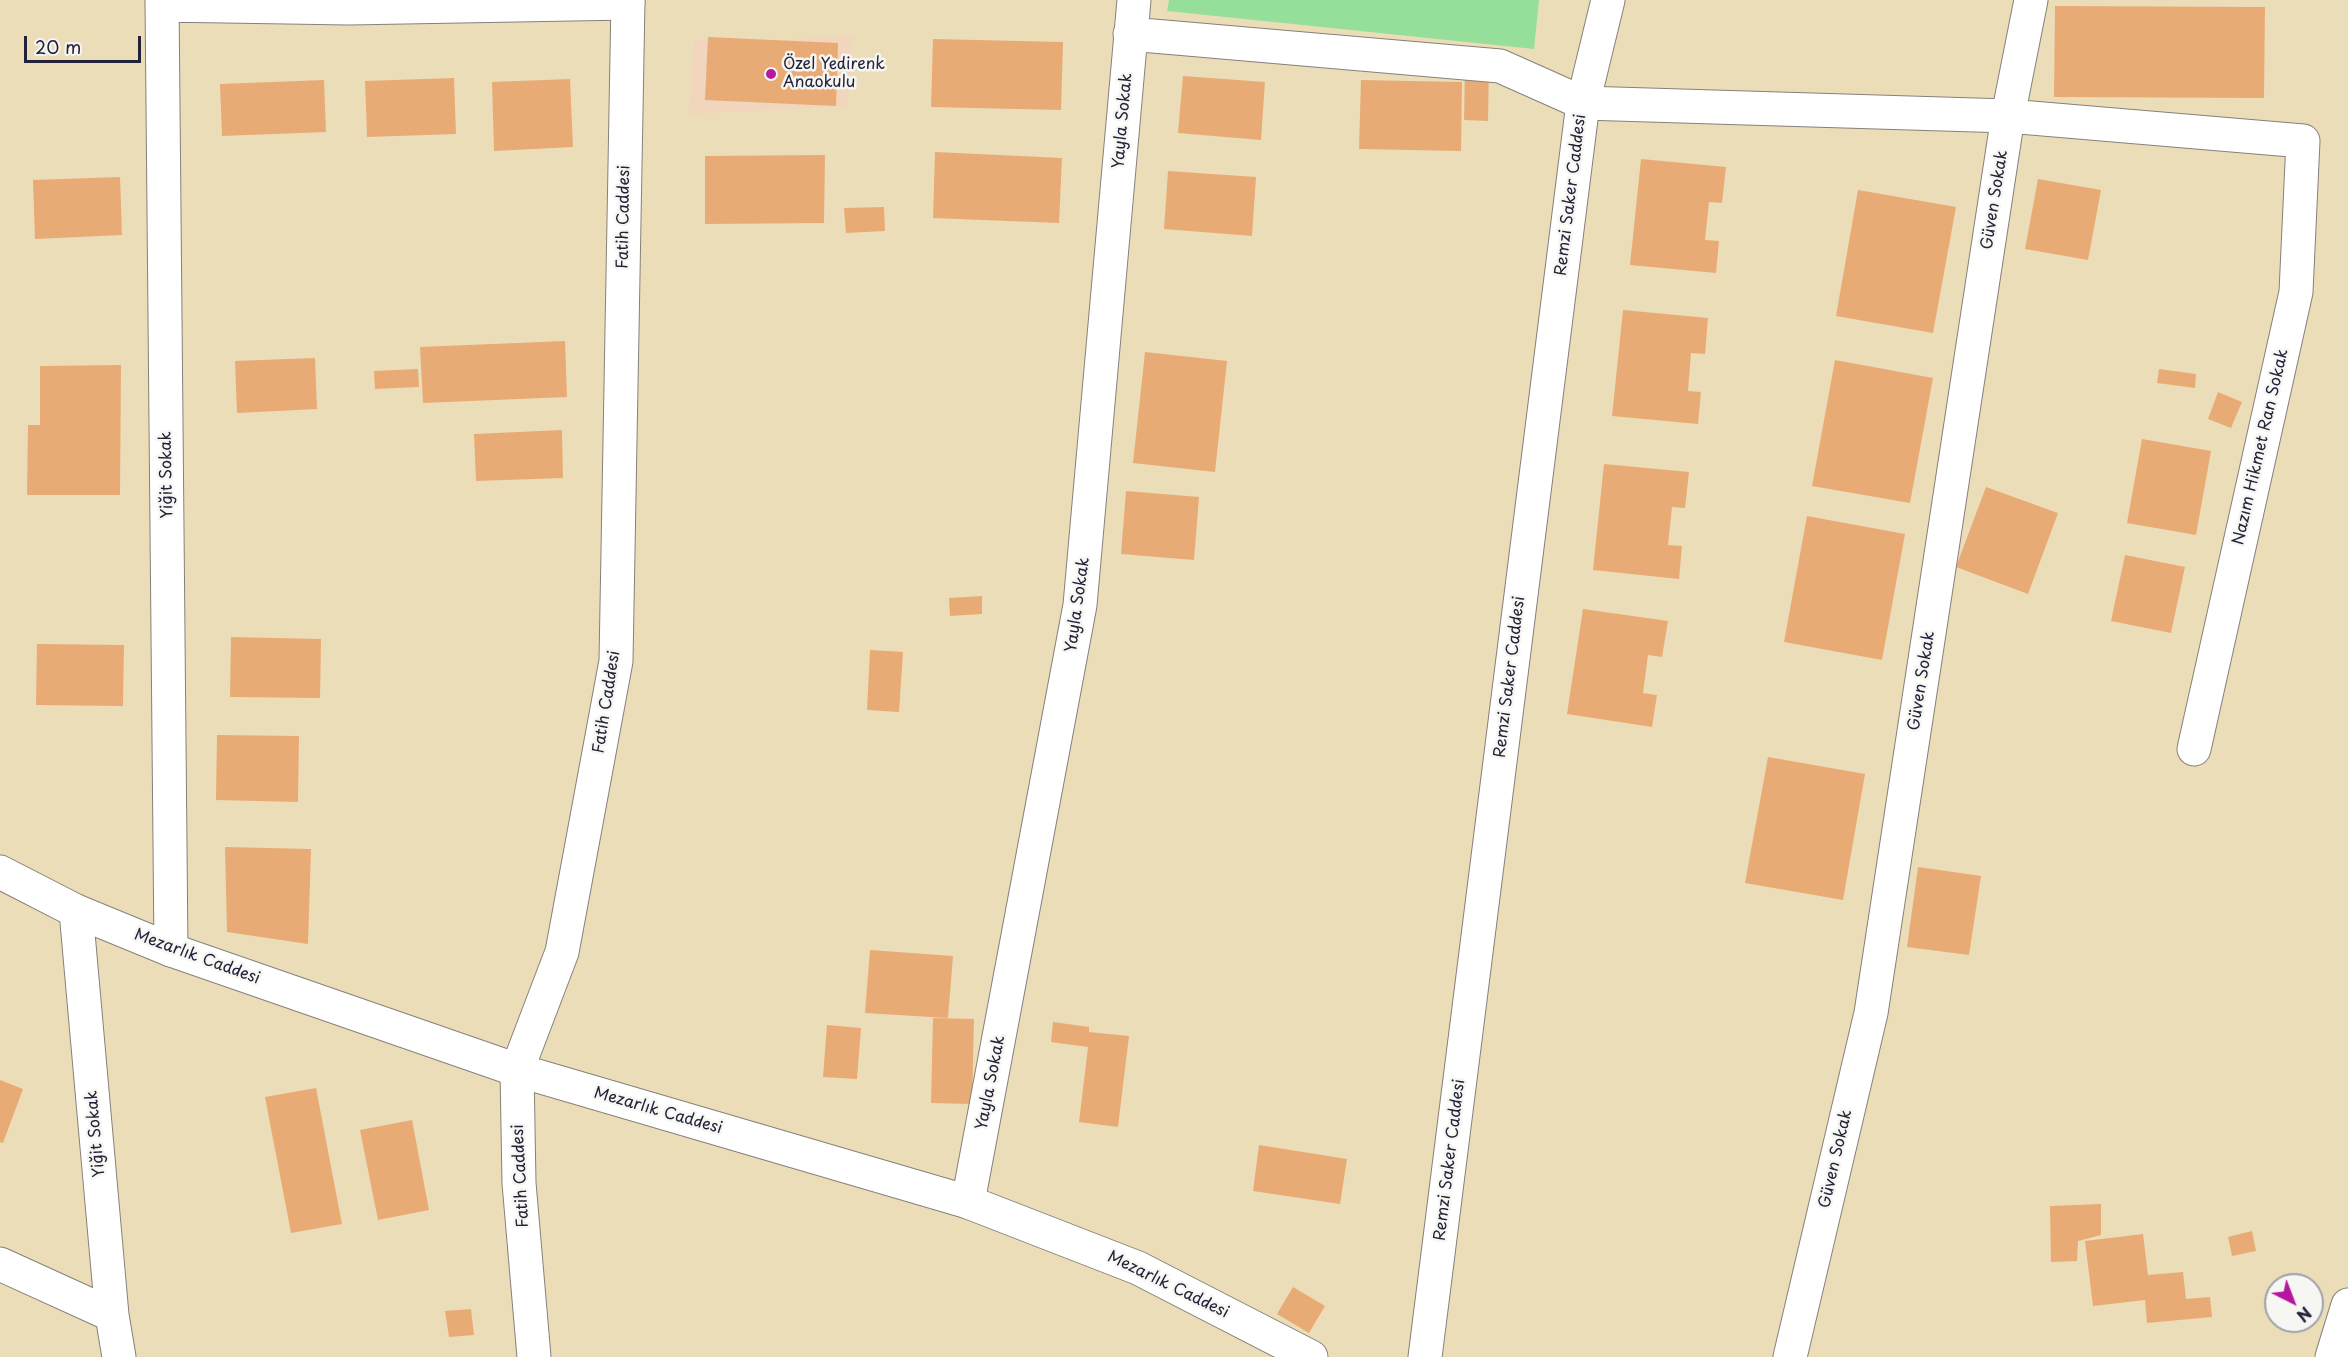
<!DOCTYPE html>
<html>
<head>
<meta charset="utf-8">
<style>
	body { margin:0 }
	#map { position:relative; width:2348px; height:1357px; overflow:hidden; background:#ecddb9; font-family:"Playpen Sans",sans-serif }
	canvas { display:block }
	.north { position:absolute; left:2264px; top:1273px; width:60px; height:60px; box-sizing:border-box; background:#f6f6f2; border:2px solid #a1a1a9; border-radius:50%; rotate:138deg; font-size:16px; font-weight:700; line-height:24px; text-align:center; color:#22223b }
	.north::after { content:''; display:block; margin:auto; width:21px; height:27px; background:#b5179e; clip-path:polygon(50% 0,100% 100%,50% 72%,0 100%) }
	.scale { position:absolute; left:24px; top:36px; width:117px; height:27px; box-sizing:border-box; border:3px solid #22223b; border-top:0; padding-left:8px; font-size:18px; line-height:21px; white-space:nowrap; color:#22223b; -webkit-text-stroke:4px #f6f6f2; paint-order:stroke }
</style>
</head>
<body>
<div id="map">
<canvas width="2348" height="1357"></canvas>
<div class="north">N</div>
<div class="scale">20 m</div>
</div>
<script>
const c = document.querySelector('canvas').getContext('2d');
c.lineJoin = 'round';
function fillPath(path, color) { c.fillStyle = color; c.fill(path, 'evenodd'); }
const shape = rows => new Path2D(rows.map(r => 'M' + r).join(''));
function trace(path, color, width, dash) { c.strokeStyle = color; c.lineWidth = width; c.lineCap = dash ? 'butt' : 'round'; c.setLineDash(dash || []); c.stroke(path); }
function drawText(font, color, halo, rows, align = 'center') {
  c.font = font + ' "Playpen Sans",sans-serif'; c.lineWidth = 5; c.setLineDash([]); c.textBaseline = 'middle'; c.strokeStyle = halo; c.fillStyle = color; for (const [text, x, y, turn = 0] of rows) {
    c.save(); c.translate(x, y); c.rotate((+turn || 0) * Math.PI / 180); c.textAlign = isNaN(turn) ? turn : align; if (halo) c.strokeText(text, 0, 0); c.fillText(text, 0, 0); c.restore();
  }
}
const built = shape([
	[853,36,848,106,689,114,694,40,743,42]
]);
const green = shape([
	[1169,0,1539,0,1534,49,1167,11]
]);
const building = shape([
	[2055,6,2265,7,2264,98,2054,97],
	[708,37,838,43,836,106,705,100],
	[933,39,1063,42,1061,110,931,107],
	[1465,64,1489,64,1488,121,1464,120],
	[1183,76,1265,82,1261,140,1178,133],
	[454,78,456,134,367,137,365,81],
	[570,79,573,147,494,151,492,82],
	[324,80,326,132,222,136,220,84],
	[1361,80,1462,82,1461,151,1359,149],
	[935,152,1062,158,1059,223,933,218],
	[825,155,824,223,705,224,705,156],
	[1641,159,1726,167,1722,203,1709,202,1705,240,1719,241,1716,273,1630,265],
	[1168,171,1256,177,1252,236,1164,229],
	[120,177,122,235,35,239,33,180],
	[2038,179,2101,190,2088,260,2025,249],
	[1858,190,1956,207,1933,333,1836,316],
	[884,207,885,231,846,233,844,208],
	[1623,310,1708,318,1705,354,1691,353,1688,391,1701,392,1698,424,1612,416],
	[565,341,567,397,423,403,420,347],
	[1145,352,1227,361,1215,472,1133,463],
	[315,358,317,409,237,413,235,361],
	[1835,360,1933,378,1910,503,1812,486],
	[121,365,120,495,27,495,28,425,40,425,40,366],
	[418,369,419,387,375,389,374,371],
	[2159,369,2196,374,2195,388,2157,383],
	[2218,392,2242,402,2231,428,2208,419],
	[562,430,563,478,476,481,474,434],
	[2142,439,2211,451,2196,535,2127,523],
	[1604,464,1689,472,1685,508,1672,507,1668,545,1682,546,1679,579,1593,570],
	[1986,487,2058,513,2028,594,1956,567],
	[1126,491,1199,497,1194,560,1121,554],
	[1807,516,1905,534,1882,660,1784,642],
	[2125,555,2185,567,2171,633,2111,621],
	[982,596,982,614,950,616,949,598],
	[1583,609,1668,621,1662,657,1648,655,1643,693,1657,695,1652,727,1567,714],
	[231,637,321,639,320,698,230,697],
	[37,644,124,645,123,706,36,705],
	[870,650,903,652,899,712,867,710],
	[217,735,299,736,298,802,216,800],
	[1768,757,1865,774,1843,900,1745,883],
	[225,847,311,849,308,944,227,932],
	[1918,867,1981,876,1969,955,1907,947],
	[870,950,953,956,948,1018,865,1013],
	[933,1018,974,1019,972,1104,931,1103],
	[1053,1022,1089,1027,1089,1032,1129,1036,1118,1127,1079,1122,1088,1047,1051,1042],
	[827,1025,861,1028,857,1079,823,1077],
	[0,1080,23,1089,3,1143,0,1142],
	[316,1088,342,1224,291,1233,265,1097],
	[412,1120,429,1210,378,1220,360,1130],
	[1259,1145,1347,1159,1340,1204,1253,1191],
	[2101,1204,2101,1235,2078,1241,2077,1261,2051,1262,2050,1206],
	[2252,1231,2256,1251,2232,1256,2228,1237],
	[2143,1234,2148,1275,2183,1272,2186,1299,2210,1297,2212,1317,2147,1323,2145,1300,2093,1306,2085,1241],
	[1293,1287,1325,1306,1309,1333,1277,1314],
	[471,1309,474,1335,449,1337,445,1311]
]);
const minor = shape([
	[162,0,171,950],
	[162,5,349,8,628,3],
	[1130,34,1500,66,1583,103,2008,116,2303,141,2296,292,2194,749],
	[76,911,112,1315,119,1357],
	[968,1202,1080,605,1134,0],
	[0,1264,112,1315],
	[1790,1357,1871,1013,2008,116,2031,0],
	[2332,1357,2348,1305]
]);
const tertiary = shape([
	[628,0,616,661,562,952,517,1070,968,1202,1138,1268,1311,1357],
	[1425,1357,1583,103,1608,0]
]);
const primary = shape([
	[0,872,76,911,171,950,517,1070,519,1183,534,1357]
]);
const markers = [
	[771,74,6,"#b5179e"]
];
const poiNames = [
	["Özel Yedirenk",783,65],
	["Anaokulu",783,83]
];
const streetNames = [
	["Yayla Sokak",1123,121,-85],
	["Remzi Saker Caddesi",1571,195,-83],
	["Güven Sokak",1995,200,-81],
	["Fatih Caddesi",624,217,-89],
	["Nazım Hikmet Ran Sokak",2261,447,-77],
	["Yiğit Sokak",167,475,-91],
	["Yayla Sokak",1078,605,-82],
	["Remzi Saker Caddesi",1510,677,-83],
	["Güven Sokak",1922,681,-81],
	["Fatih Caddesi",607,702,-81],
	["Mezarlık Caddesi",197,957,20],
	["Yayla Sokak",991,1083,-79],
	["Mezarlık Caddesi",658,1111,16],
	["Yiğit Sokak",96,1134,-95],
	["Güven Sokak",1836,1159,-77],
	["Remzi Saker Caddesi",1450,1160,-83],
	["Fatih Caddesi",521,1176,-93],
	["Mezarlık Caddesi",1168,1285,26]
];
fillPath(built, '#f1d5bd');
fillPath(green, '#96df9a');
fillPath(building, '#e9ab75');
trace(minor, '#87807a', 35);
trace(tertiary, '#87807a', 35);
trace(primary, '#87807a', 35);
trace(minor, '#fff', 33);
trace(tertiary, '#fff', 33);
trace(primary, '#fff', 33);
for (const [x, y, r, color] of markers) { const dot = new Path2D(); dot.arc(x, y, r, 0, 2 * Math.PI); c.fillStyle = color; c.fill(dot); trace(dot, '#f6f6f2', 2); }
drawText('16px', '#22223b', '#f6f6f2', poiNames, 'left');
drawText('16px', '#22223b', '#f6f6f2', streetNames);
</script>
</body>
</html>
